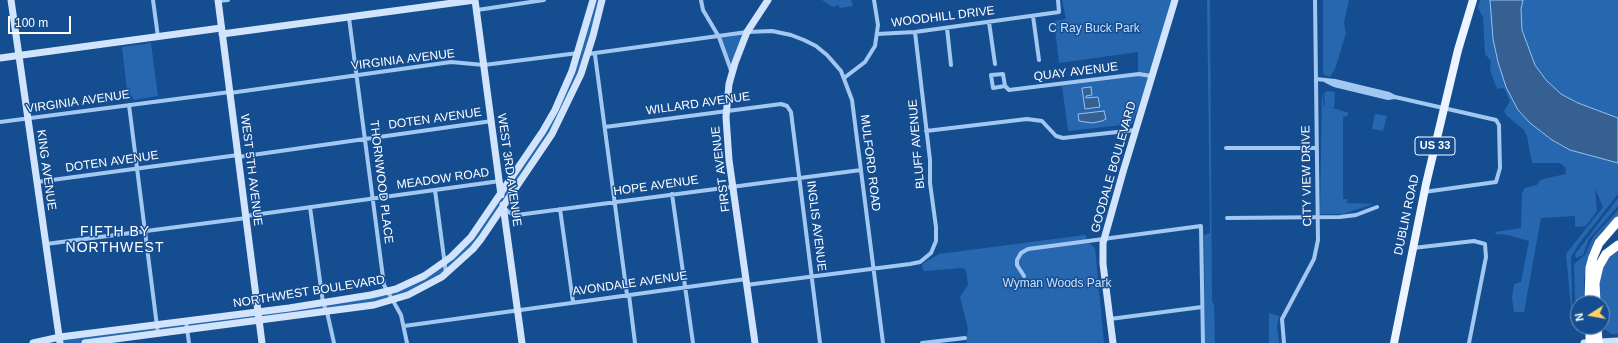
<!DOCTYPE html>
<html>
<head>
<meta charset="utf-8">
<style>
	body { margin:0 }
	#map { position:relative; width:1618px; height:343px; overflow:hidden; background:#154d91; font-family:Helvetica,sans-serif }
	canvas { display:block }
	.north { position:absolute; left:1570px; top:295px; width:40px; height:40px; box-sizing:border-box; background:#154d91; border:1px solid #7394bd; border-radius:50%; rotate:259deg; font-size:11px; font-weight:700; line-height:16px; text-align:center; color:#fff }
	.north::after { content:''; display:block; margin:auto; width:14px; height:18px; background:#ffd062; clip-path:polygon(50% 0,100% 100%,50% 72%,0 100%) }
	.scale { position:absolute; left:8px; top:16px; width:63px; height:18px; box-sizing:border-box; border:2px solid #fff; border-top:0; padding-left:5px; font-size:12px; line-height:14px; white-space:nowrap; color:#fff; -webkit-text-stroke:3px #154d91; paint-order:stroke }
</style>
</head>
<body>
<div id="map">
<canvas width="1618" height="343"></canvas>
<div class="north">N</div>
<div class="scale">100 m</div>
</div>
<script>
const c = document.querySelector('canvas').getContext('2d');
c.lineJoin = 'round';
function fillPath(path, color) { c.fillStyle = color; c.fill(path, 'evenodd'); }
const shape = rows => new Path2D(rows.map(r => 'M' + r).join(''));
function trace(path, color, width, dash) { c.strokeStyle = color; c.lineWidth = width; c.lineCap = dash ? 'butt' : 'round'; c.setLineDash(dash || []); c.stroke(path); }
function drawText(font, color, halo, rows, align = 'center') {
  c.font = font + ' Helvetica,sans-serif'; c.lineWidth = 3; c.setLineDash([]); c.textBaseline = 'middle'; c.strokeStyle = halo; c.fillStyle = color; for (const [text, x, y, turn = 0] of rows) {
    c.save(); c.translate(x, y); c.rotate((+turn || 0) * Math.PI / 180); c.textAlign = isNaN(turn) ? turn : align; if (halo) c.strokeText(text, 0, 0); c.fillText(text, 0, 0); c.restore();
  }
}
const green = shape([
	[593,0,602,0,568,104,486,233,447,273,393,300,85,343,60,343,60,337,304,306,410,283,461,248,523,161,566,86],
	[822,0,851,0,853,6,840,8,838,5,833,7],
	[1062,0,1175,0,1161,46,1132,124,1068,131,1062,86,1138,76,1138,52,1059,63,1054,21,1066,19],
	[1207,0,1210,0,1212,301,1214,305,1215,343,1205,343,1204,235,1210,233],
	[1323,0,1349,0,1344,23,1346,33,1335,69,1330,77,1324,75,1323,72],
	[1480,0,1490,0,1493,39,1498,62,1506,87,1518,110,1530,123,1552,140,1570,150,1618,163,1618,194,1578,245,1571,257,1573,329,1566,254,1603,207,1595,188,1597,211,1586,226,1575,227,1575,216,1541,218,1524,312,1514,312,1512,298,1514,284,1521,282,1529,241,1508,235,1496,234,1495,232,1521,228,1522,193,1525,188,1537,185,1540,180,1547,178,1566,174,1565,167,1560,163,1532,163,1527,136,1524,130,1506,115,1504,111,1510,101,1504,88,1497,89,1490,70,1491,61,1485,54,1483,17,1478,8],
	[1523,0,1618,0,1618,118,1578,103,1561,94,1546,80,1535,65,1522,30,1521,9],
	[744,34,731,68,720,38],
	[151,43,158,96,134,100,127,90,122,47],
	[1322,91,1324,106,1325,106,1324,94,1327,91,1335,92,1334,108,1326,106,1349,113,1347,116,1343,117,1343,199,1347,199,1347,203,1373,204,1343,214,1320,214],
	[1375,114,1387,116,1383,131,1372,129],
	[1618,198,1618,206,1589,239,1583,255,1576,258,1575,254,1579,249],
	[1618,210,1618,216,1602,231,1589,253,1584,279,1585,303,1578,303,1578,327,1585,327,1583,331,1581,330,1576,331,1574,264,1585,255,1593,237],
	[1085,235,1087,237,1085,239,1095,248,1104,343,966,343,968,329,960,297,968,285,966,270,963,268,925,271,923,270,922,264,939,254],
	[1618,248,1618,334,1611,334,1602,327,1602,303,1599,303,1599,280,1605,259],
	[1269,313,1279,316,1277,327,1279,343,1269,343]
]);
const water = shape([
	[1490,0,1523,0,1521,9,1522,30,1535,65,1546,80,1561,94,1578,103,1618,118,1618,163,1570,150,1552,140,1530,123,1518,110,1506,87,1498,62,1493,39,1490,0],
	[1091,87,1092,95,1086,96,1086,98,1098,97,1100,107,1085,109,1082,88,1091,87],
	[1104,111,1106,119,1102,121,1092,123,1079,121,1078,114,1104,111]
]);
const street = shape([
	[153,0,158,37],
	[701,0,703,10,719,37,732,73],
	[218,1,228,0],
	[477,10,544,0],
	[1033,16,1039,60],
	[349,18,384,285,401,315,407,343],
	[989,22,995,64],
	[947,28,951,65],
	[877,34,915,32,1059,12,1058,0],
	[588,54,747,32,772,31,791,35,804,40,816,46,827,55,841,71,852,100,883,343],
	[595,55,627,295],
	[844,78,865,62,875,46,878,25,874,0],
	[1316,79,1335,81,1389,94,1395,97],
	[1326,81,1334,85,1388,98,1395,97,1496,120,1499,125,1500,168,1496,182,1424,192],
	[1005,86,993,88,991,75,1003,74,1005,86,1009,90,1139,74,1151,76],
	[230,93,451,62,484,65,578,53],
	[129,105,158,334],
	[0,122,230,92],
	[605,127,781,104,787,106,791,112,820,343],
	[926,131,1027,119,1042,121,1056,136,1063,138,1135,130],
	[1226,148,1317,148],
	[238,157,492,121],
	[37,182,238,155],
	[435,190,446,273],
	[672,194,693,343],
	[310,207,323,303,327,312,334,343],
	[503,207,510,213,517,215,861,170],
	[560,209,573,302],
	[246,216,500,181],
	[1227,218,1340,217,1356,215,1377,207],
	[46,244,246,218],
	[1413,248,1474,241,1485,244,1486,257,1469,343],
	[1024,276,1017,265,1017,260,1021,253,1028,249,1201,226,1203,343],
	[746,285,910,264,920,262,931,253,936,241,936,227,930,183,930,160,915,32],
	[629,295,635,343],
	[1110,319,1202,307],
	[186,321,189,343],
	[404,326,746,279],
	[922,343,965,338],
	[1284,343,1282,319,1314,259,1318,240,1315,0]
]);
const secondary = shape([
	[11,0,60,343],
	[218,0,262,343],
	[222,34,475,0,501,195],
	[0,58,221,28],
	[503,205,522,343],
	[33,343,60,337,289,308,371,295,396,289,424,276,451,257,471,237,543,131,555,110,572,71,593,0],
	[85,343,374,305,408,295,442,277,473,249,481,239,552,134,581,74,593,36,602,0],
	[755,343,729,160,726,117,729,84,735,63,747,32,768,0],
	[1113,343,1103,264,1103,243,1123,172,1175,0],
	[1584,343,1618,341]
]);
const primary = shape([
	[1394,343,1426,184,1458,50,1473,0]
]);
const highway = shape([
	[1589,303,1590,268,1593,257,1599,243,1618,221],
	[1596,303,1595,283,1599,266,1606,254,1618,245],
	[1590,327,1590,342],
	[1597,327,1598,342]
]);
const shields = [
	[1435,146,40]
];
const shieldNames = [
	["US 33",1435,146]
];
const streetNames = [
	["WOODHILL DRIVE",943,17,-7],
	["VIRGINIA AVENUE",403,60,-7],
	["QUAY AVENUE",1076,72,-7],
	["VIRGINIA AVENUE",78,102,-8],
	["WILLARD AVENUE",698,104,-8],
	["DOTEN AVENUE",435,119,-8],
	["BLUFF AVENUE",917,144,-95],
	["DOTEN AVENUE",112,162,-8],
	["MULFORD ROAD",870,163,83],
	["GOODALE BOULEVARD",1114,167,-74],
	["FIRST AVENUE",721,169,-97],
	["KING AVENUE",46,170,82],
	["WEST 5TH AVENUE",251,170,83],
	["WEST 3RD AVENUE",509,170,82],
	["CITY VIEW DRIVE",1307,176,-91],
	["MEADOW ROAD",443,179,-8],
	["THORNWOOD PLACE",381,182,83],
	["HOPE AVENUE",656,186,-8],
	["DUBLIN ROAD",1407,215,-78],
	["INGLIS AVENUE",816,226,83],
	["AVONDALE AVENUE",630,284,-8],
	["NORTHWEST BOULEVARD",309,292,-9]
];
const parkNames = [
	["C Ray Buck Park",1094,29],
	["Wyman Woods Park",1057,284]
];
const quarterNames = [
	["FIFTH BY",115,232],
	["NORTHWEST",115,248]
];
fillPath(green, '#2767b0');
fillPath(water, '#376092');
trace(water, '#94c2f4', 1);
trace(street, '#a2c7f1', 4);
trace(secondary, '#d1e4fb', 7);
trace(primary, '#ecf4ff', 8);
trace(highway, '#fff', 9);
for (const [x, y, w] of shields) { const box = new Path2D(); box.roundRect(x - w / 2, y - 9, w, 18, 3); c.fillStyle = '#154d91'; c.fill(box); trace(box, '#fff', 1); }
drawText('bold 11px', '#fff', null, shieldNames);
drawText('12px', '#fff', '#154d91', streetNames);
drawText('12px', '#c9e1fc', '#154d91', parkNames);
c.letterSpacing = '1px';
drawText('14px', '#fff', '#154d91', quarterNames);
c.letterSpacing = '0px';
</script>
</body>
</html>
